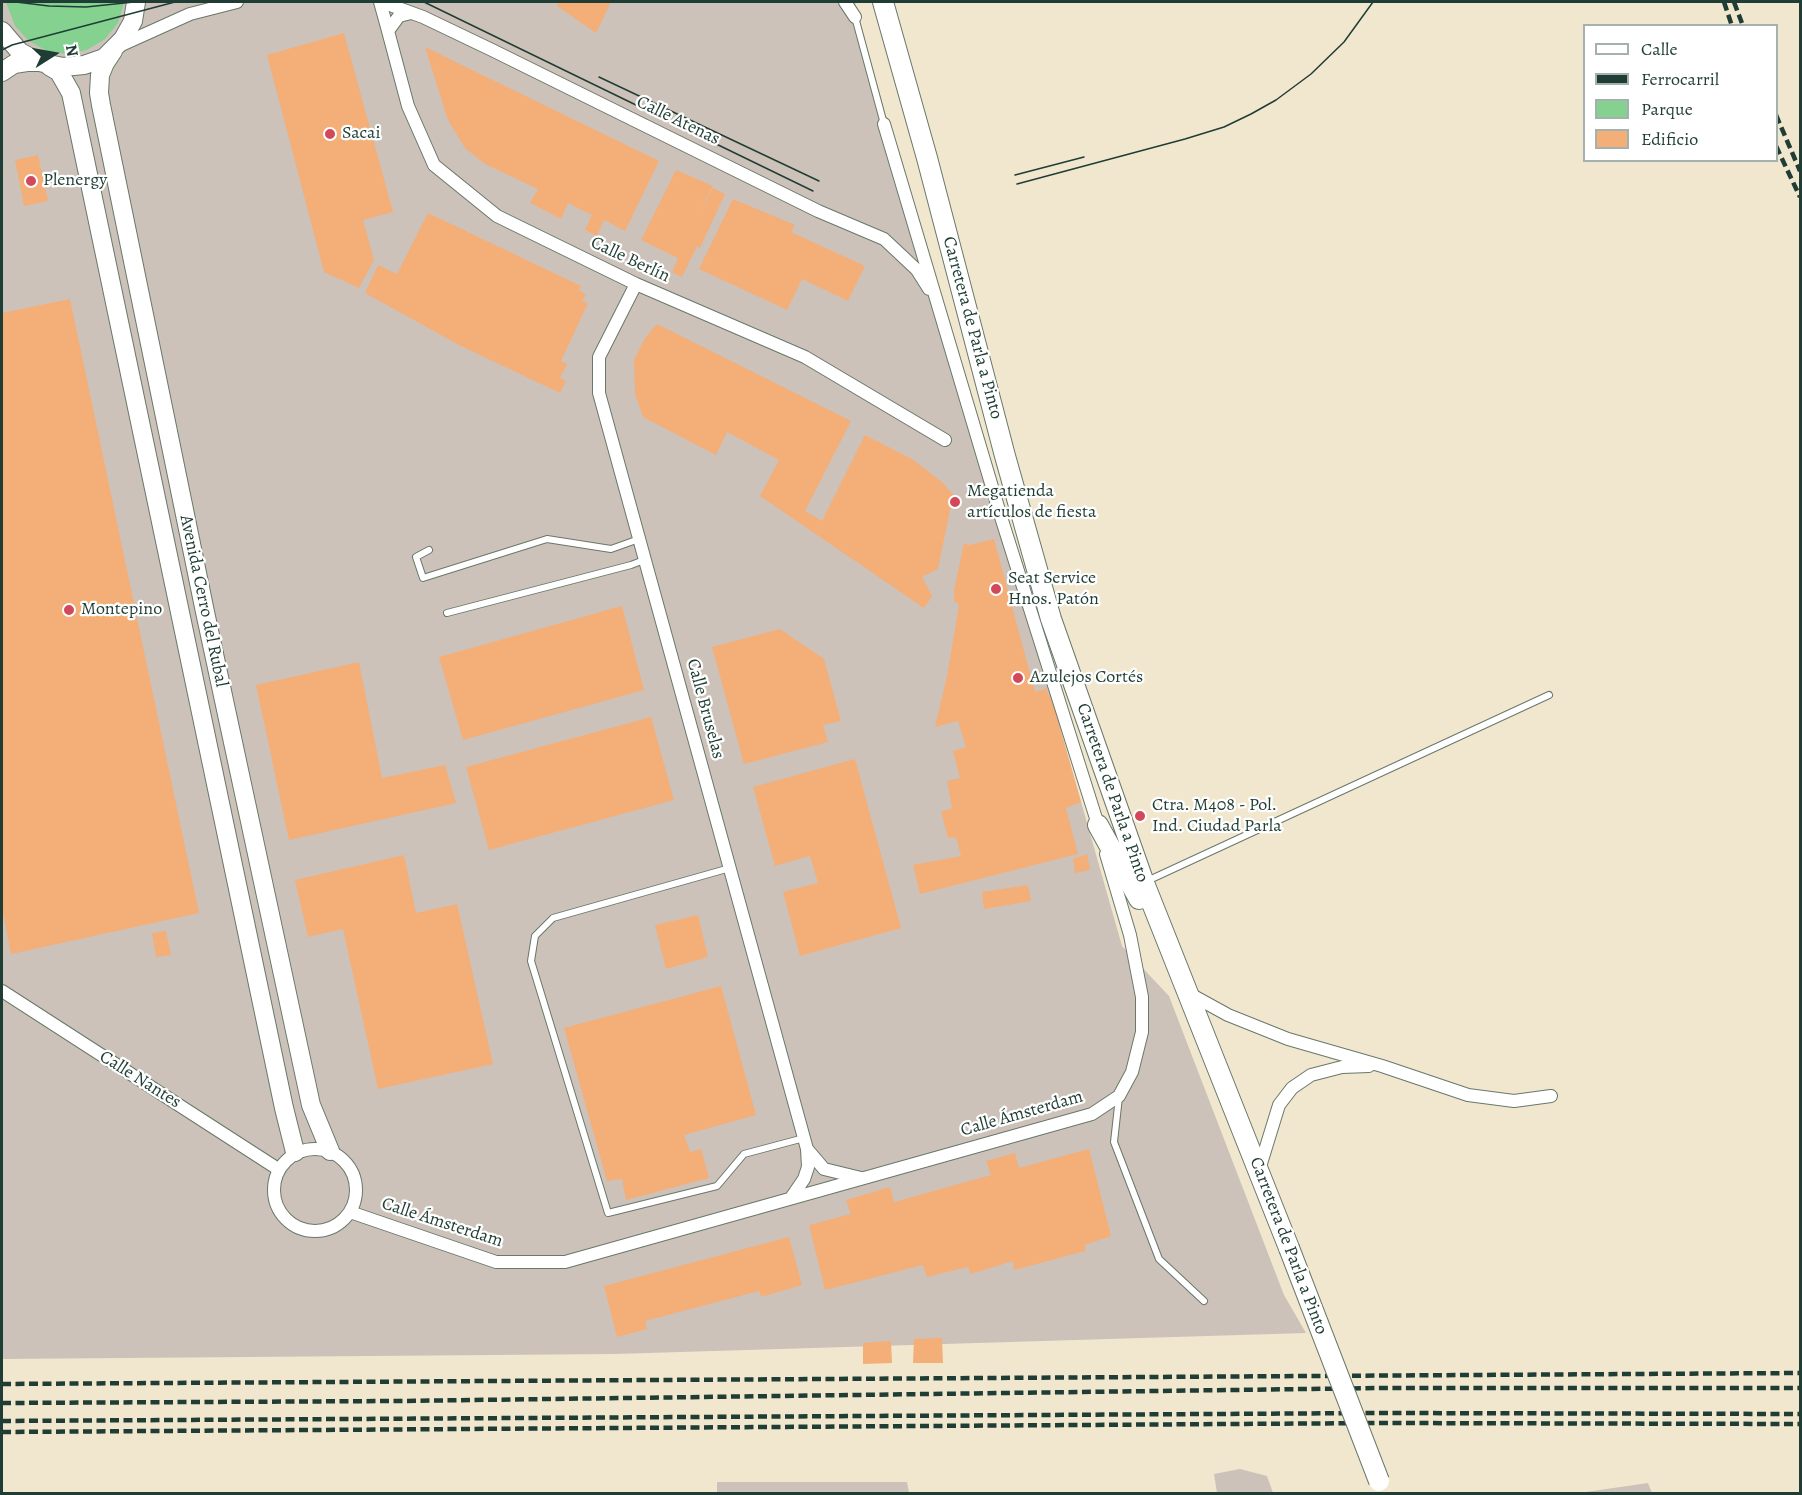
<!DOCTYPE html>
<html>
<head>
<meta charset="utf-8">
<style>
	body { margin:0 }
	#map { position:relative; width:1802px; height:1495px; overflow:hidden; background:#f1e7ce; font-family:Alegreya,serif }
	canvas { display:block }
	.frame { position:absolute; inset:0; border:3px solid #1f3d34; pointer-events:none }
	.legend { position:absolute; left:1583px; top:24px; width:195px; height:138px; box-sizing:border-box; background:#fff; border:2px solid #a5b1ae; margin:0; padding:8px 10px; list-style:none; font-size:18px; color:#1f3d34 }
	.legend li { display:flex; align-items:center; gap:12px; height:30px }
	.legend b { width:30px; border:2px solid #a5b1ae }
	.north { position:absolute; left:24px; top:24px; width:60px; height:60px; -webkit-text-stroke:4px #fff; paint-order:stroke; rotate:79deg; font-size:16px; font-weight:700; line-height:24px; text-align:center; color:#1f3d34 }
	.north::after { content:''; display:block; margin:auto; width:21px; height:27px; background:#1f3d34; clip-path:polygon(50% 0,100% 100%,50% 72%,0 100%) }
</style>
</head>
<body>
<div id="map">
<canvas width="1802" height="1495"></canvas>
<div class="frame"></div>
<ul class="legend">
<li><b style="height:8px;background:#fff"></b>Calle</li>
<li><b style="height:8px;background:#1f3d34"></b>Ferrocarril</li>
<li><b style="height:16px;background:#84d190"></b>Parque</li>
<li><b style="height:16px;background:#f4ae78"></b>Edificio</li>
</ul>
<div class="north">N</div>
</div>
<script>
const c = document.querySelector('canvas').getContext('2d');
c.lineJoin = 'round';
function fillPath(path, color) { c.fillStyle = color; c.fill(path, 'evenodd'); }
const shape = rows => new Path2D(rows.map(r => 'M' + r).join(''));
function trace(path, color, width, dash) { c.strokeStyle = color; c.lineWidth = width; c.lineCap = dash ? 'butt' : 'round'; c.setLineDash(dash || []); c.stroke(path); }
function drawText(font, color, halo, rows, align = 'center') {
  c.font = font + ' Alegreya,serif'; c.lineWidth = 4.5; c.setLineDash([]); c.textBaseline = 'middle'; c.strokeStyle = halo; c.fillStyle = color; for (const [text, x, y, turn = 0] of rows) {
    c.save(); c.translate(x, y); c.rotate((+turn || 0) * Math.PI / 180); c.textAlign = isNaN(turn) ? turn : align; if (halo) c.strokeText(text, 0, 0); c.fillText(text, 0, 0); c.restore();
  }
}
const industrial = shape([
	[2,2,855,2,986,484,1049,689,1122,946,1169,996,1284,1295,1306,1333,615,1354,2,1359],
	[1240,1469,1267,1476,1273,1493,1217,1493,1214,1474],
	[717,1482,907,1482,909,1493,717,1493],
	[1648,1483,1652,1493,1579,1493]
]);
const green = shape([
	[6,2,124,2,124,3,118,23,105,39,87,50,67,54,47,51,29,41,15,26]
]);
const building = shape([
	[559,2,611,2,596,33,557,6],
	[344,33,393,212,363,220,374,260,359,288,324,272,267,55],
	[425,47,659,161,625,231,604,220,597,236,585,230,592,215,568,203,561,219,530,203,538,189,485,164,465,148,448,120],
	[38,155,48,201,24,206,15,160],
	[676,170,713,186,696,220,713,188,725,194,700,248,697,246,682,277,672,272,678,258,641,240],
	[733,199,795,225,791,232,865,266,848,301,802,279,787,310,699,269],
	[428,213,581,286,579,290,586,295,582,301,588,303,561,361,567,364,560,378,566,381,560,393,459,345,365,293,378,265,397,274],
	[70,299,199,913,11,954,2,908,2,313],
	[657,324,851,421,805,511,822,521,865,435,912,459,943,483,953,495,938,569,922,577,932,596,924,608,760,496,779,460,727,432,716,455,643,417,635,394,634,360,645,338],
	[994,539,1035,692,1047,688,1048,695,1051,696,1081,802,1066,808,1078,854,920,894,913,865,961,856,956,837,948,838,941,812,952,808,947,781,960,778,953,751,966,747,958,721,935,727,947,676,959,605,954,601,954,590,964,543,969,545],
	[622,606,644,690,463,740,439,657],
	[780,629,824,659,841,721,823,725,828,742,744,764,712,647],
	[359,662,382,778,445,765,456,803,289,840,256,685],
	[651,717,674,800,489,850,466,767],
	[855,759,901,928,800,956,783,892,818,883,810,856,775,866,753,787],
	[1087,854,1090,870,1075,873,1073,859],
	[404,855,416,913,457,904,493,1064,378,1089,343,929,308,937,295,880],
	[1028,885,1031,901,984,909,982,892],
	[698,915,708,957,666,969,655,925],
	[166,931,171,955,156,957,152,933],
	[721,986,756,1115,684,1135,690,1152,701,1149,709,1178,626,1200,622,1179,607,1181,564,1028],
	[1089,1149,1111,1236,1085,1245,1085,1251,1014,1270,1013,1261,971,1274,968,1267,927,1277,923,1265,825,1290,809,1225,851,1214,846,1200,890,1187,894,1202,991,1175,986,1161,1015,1153,1019,1168],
	[789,1237,802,1285,761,1297,759,1291,645,1321,647,1329,617,1337,604,1286],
	[942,1338,943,1363,913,1363,914,1339],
	[891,1341,892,1363,863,1364,863,1343]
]);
const lane = shape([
	[855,17,884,124],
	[429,550,416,557,423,578,547,539,611,549,639,539],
	[447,613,631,565,644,560],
	[730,868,553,918,535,936,531,961,608,1213,717,1186,744,1154,804,1138],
	[1147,881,1549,695],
	[1119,1097,1114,1142,1159,1259,1204,1301]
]);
const street = shape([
	[380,2,388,31,399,16,411,13],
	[382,2,423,17,492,50,818,211,884,239,917,270,929,289],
	[845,2,855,17],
	[388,31,408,106,434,165,497,216,636,284,805,357,945,440],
	[119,46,190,14,237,2],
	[884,124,1001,517,1100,831],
	[636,284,599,357,599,393,807,1149],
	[2,991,278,1169],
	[1188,993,1228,1015,1288,1039,1382,1066,1468,1095,1514,1101,1551,1096],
	'274 1190a41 41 0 1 1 82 0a41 41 0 1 1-82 0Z',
	[1259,1170,1279,1105,1292,1088,1311,1075,1342,1067,1369,1066],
	[791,1198,804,1179,808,1167,807,1149,824,1169,861,1178],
	[350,1212,496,1262,565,1262,1092,1114,1119,1096,1132,1072,1142,1032,1142,997,1130,935,1106,854]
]);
const secondary = shape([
	[2,31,20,52,39,62,63,67,84,65,104,58,123,39,133,21,136,2],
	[113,51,105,63,100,75,99,93,101,105,205,612,311,1105,330,1151],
	[49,66,59,72,71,93,284,1108,295,1152],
	[2,72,14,64,27,62,39,62]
]);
const primary = shape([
	[883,2,927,158,1005,456,1051,619,1144,883,1289,1248],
	[1098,825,1139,899]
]);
const tram = shape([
	[16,2,49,6,86,7,134,2],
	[424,2,813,191],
	[2,50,12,45,175,2],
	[599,77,819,181],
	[1015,175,1084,157],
	[1017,184,1185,139,1224,127,1251,114,1276,100,1311,74,1344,42,1373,2]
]);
const rail = shape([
	[1724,2,1732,26],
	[1734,2,1743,26],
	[1776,115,1800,171],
	[1776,146,1800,197],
	[2,1384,1800,1373],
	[2,1403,398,1401,1383,1388,1800,1388],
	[2,1421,1384,1413,1800,1414],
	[2,1432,1384,1423,1800,1424]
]);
const primaryBridge = shape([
	[1289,1248,1379,1481]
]);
const markers = [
	[330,134,6,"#d1495b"],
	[31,181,6,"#d1495b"],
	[955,502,6,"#d1495b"],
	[996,589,6,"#d1495b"],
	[69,610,6,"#d1495b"],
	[1018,678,6,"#d1495b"],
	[1140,816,6,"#d1495b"]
];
const streetNames = [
	["Calle Atenas",678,121,26],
	["Calle Berlín",630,260,25],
	["Carretera de Parla a Pinto",972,328,75],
	["Avenida Cerro del Rubal",203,601,78],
	["Calle Bruselas",705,709,75],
	["Carretera de Parla a Pinto",1112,793,71],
	["Calle Nantes",140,1080,32],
	["Calle Ámsterdam",1022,1114,-16],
	["Calle Ámsterdam",442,1223,18],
	["Carretera de Parla a Pinto",1288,1246,69]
];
const poiNames = [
	["Sacai",342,134],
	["Plenergy",43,181],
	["Megatienda",967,492],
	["artículos de fiesta",967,513],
	["Seat Service",1008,579],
	["Hnos. Patón",1008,600],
	["Montepino",81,610],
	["Azulejos Cortés",1030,678],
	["Ctra. M408 - Pol.",1152,806],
	["Ind. Ciudad Parla",1152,827]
];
fillPath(industrial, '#cdc2b9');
fillPath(green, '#84d190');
fillPath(building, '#f4ae78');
trace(lane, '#68786a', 8);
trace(street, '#68786a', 14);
trace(secondary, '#68786a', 20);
trace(primary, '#68786a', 22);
trace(lane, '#fff', 6);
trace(street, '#fff', 12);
trace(secondary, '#fff', 18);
trace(primary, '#fff', 20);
trace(tram, '#1f3d34', 1.5);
trace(rail, '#1f3d34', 4.5, [9, 4.5]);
trace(primaryBridge, '#68786a', 22, []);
trace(primaryBridge, '#fff', 20);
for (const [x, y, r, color] of markers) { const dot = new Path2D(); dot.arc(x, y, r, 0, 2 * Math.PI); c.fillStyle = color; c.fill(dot); trace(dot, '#fff', 2); }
drawText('18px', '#1f3d34', '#fff', streetNames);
drawText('18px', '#1f3d34', '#fff', poiNames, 'left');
</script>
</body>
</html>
